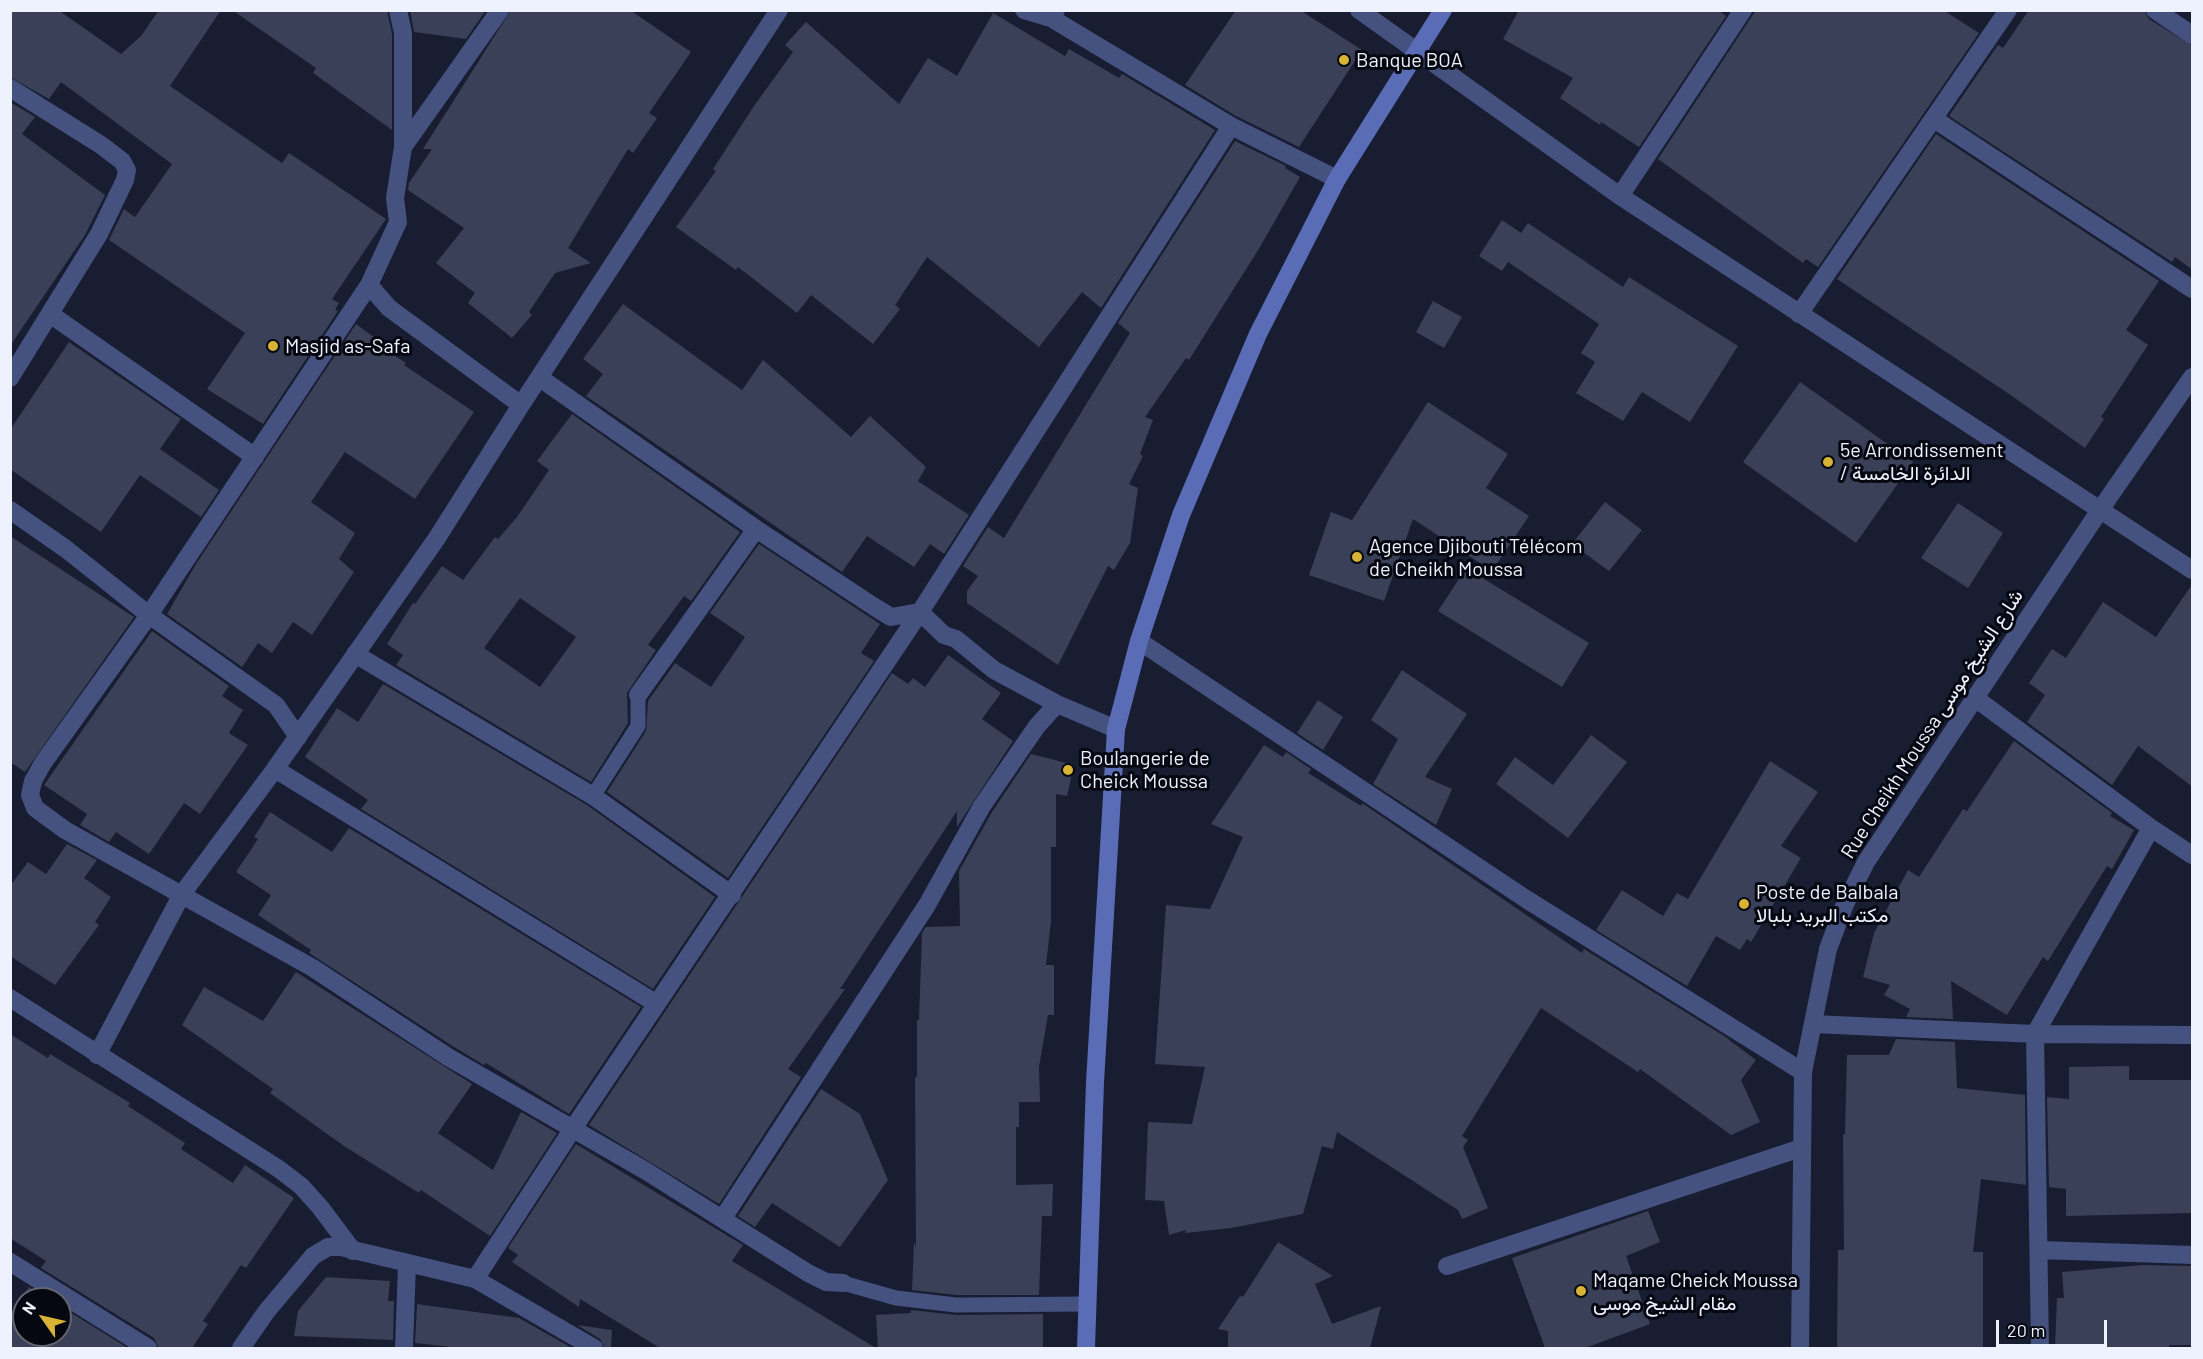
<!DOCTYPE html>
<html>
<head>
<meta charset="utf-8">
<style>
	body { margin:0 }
	#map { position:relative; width:2203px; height:1359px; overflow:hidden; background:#181d32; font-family:Barlow,sans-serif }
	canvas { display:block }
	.frame { position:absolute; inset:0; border:12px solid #eef2fe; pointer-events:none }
	.north { position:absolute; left:12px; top:1287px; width:60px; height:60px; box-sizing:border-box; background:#060811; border:2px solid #636670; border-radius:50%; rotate:304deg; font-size:16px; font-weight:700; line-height:24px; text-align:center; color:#eef2fe }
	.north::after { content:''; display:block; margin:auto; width:21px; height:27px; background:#d9b334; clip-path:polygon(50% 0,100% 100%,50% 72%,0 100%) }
	.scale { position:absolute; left:1996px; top:1320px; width:111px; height:27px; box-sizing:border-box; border:3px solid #eef2fe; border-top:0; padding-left:8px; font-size:18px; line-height:21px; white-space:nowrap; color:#eef2fe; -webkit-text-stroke:4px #060811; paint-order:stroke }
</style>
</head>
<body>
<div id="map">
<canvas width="2203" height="1359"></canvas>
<div class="frame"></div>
<div class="north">N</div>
<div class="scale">20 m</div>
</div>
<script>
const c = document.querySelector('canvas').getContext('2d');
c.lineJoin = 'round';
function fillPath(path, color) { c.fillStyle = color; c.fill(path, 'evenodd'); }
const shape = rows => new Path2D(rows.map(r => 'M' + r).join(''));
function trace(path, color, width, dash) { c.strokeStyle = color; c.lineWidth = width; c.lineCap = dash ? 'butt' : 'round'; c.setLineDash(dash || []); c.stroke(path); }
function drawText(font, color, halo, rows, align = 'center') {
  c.font = font + ' Barlow,Vazirmatn,sans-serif'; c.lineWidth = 6; c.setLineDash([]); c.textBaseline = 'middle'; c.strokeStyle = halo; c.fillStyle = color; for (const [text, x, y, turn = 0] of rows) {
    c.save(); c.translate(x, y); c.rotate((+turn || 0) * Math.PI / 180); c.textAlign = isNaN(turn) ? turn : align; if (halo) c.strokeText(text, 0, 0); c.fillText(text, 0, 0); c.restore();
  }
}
const building = shape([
	[10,10,58,10,121,54,141,36,159,10,221,10,170,86,282,163,289,153,386,219,332,299,339,303,335,310,338,311,263,424,207,389,245,333,109,240,124,209,135,217,172,164,61,82,49,99,10,77],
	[232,10,387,10,392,34,392,130,313,73,316,68],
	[410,10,486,10,466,39,414,32],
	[511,10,630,10,691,52,649,113,657,118,633,153,628,149,568,248,591,263,555,273,529,312,532,315,512,338,468,303,475,293,436,263,464,228,408,190,409,183,432,149,423,149],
	[1236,10,1300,10,1362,50,1299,147,1236,116,1185,85],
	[1519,10,1718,10,1726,16,1639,147,1601,122,1600,125,1560,98,1573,78,1503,39],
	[1756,10,1943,10,1979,33,1818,267,1806,259,1803,263,1658,159],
	[2029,10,2144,10,2149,19,2193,46,2193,270,2175,257,2172,262,1949,116,1998,45,2003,48],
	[993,13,1065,56,1069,49,1119,78,1122,74,1215,130,1101,308,1082,292,1039,347,927,257,895,305,900,309,873,344,811,295,797,313,738,267,736,270,676,227,716,171,713,169,754,106,793,52,785,45,806,22,899,104,928,58,957,76],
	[10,102,35,117,22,134,105,195,85,235,10,346],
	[1936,134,2159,281,2126,330,2148,345,2101,417,2104,419,2085,448,2012,396,1837,279],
	[1235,141,1286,166,1285,168,1300,177,1260,247,1189,360,1186,358,1145,417,1153,420,1140,454,1143,456,1129,484,1138,488,1130,543,1114,570,1108,566,1058,665,967,603,967,591,978,576,963,566,988,527,1004,538,1130,333,1118,323],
	[1502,220,1521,233,1528,223,1623,287,1629,277,1738,346,1690,422,1642,392,1623,421,1576,393,1595,362,1581,353,1599,324,1508,262,1502,271,1479,256],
	[1433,301,1462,317,1444,348,1416,332],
	[623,304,742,390,763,360,851,437,870,416,926,467,918,481,969,515,944,554,930,544,914,567,867,536,842,572,586,396,603,374,583,359],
	[356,324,382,343,380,346,406,363,404,365,474,412,415,499,345,452,311,502,355,533,339,559,354,572,312,635,293,622,272,653,258,643,242,667,167,614,196,564],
	[69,342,181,419,160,449,219,490,201,517,140,475,101,532,10,469,10,430],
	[1800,382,1913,462,1856,543,1743,462],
	[1428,402,1508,454,1486,488,1529,516,1492,571,1413,519,1384,601,1309,575,1331,512,1352,520],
	[572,414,740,532,691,601,684,596,648,645,656,650,627,693,628,723,591,782,396,665,403,655,387,644,413,603,415,604,442,566,463,580,495,537,498,539,517,517,549,470,537,461],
	[520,598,576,637,540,687,484,648],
	[1605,502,1642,530,1609,571,1572,544],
	[1958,503,2003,533,1968,588,1921,558],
	[10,536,134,617,25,772,10,762],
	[759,544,880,624,861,653,874,661,728,878,607,792,646,731,648,701,675,663,711,687,745,637,710,613],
	[1466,568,1589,643,1562,687,1438,611],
	[2193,583,2193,787,2138,746,2112,785,2027,722,2045,695,2029,683,2052,649,2066,658,2103,602,2156,637],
	[152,631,229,686,222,696,243,710,229,733,248,745,200,814,184,803,149,854,116,832,109,842,80,825,87,814,44,785],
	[948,655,1001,693,982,719,1013,741,957,827,957,811,840,989,845,989,788,1069,801,1077,719,1204,589,1125,892,673,908,684,913,678,925,687],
	[1402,670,1467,714,1425,777,1452,789,1436,825,1373,784,1398,739,1371,720],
	[383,684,587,805,715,897,653,989,361,809,368,800,305,757,337,708,358,722],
	[1318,700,1343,717,1323,750,1297,733],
	[1591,735,1627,762,1568,838,1496,784,1515,757,1553,785],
	[2014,741,2112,813,2110,816,2134,830,2112,869,2107,866,2048,961,2043,957,2007,1015,1951,981,1953,1019,1906,1017,1910,1009,1884,995,1890,985,1863,977,1874,933,1908,870,1919,877,1963,809,1967,811],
	[1264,745,1283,757,1286,752,1311,769,1308,773,1361,806,1362,803,1582,953,1584,949,1724,1036,1756,1060,1741,1080,1760,1122,1731,1135,1640,1069,1638,1072,1541,1008,1462,1136,1468,1140,1463,1147,1488,1208,1462,1219,1458,1210,1337,1132,1333,1149,1322,1146,1303,1214,1231,1228,1185,1233,1186,1230,1169,1235,1164,1201,1145,1200,1148,1122,1192,1124,1205,1067,1155,1064,1166,905,1210,909,1243,837,1211,824],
	[1031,754,1074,765,1067,796,1056,794,1056,847,1051,847,1051,921,1046,965,1054,965,1054,1015,1048,1015,1039,1067,1040,1102,1019,1102,1019,1127,1016,1127,1016,1185,1053,1184,1052,1216,1042,1216,1039,1295,957,1295,912,1290,914,1242,916,1247,915,1077,917,1077,917,1020,919,1020,922,933,926,927,960,926,959,871,992,812],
	[1770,761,1818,792,1781,846,1801,858,1751,942,1747,939,1740,950,1716,936,1687,986,1596,930,1622,890,1663,916,1677,893,1688,899],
	[270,812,332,852,349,828,641,1007,569,1114,486,1063,484,1065,454,1047,309,953,311,950,258,915,271,895,236,872,258,839,254,837],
	[67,844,97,860,84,878,111,897,95,922,99,925,55,985,10,956,10,886,28,862,46,874],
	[296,972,472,1084,438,1133,493,1170,521,1112,557,1133,490,1236,421,1190,419,1193,344,1146,270,1093,273,1089,182,1025,204,987,263,1021],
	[10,1034,48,1058,50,1054,130,1103,128,1106,185,1143,181,1149,233,1183,245,1165,294,1198,246,1268,241,1265,203,1321,208,1324,192,1348,159,1348,154,1338,41,1268,46,1261,10,1238],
	[1896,1039,1955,1042,1957,1088,2025,1095,2026,1185,1981,1179,1973,1252,1983,1252,1983,1348,1837,1348,1838,1250,1844,1250,1843,1135,1845,1134,1847,1055,1889,1055],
	[2129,1066,2129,1080,2193,1080,2193,1213,2066,1216,2066,1189,2049,1187,2047,1097,2069,1099,2069,1067],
	[821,1089,860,1114,888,1180,840,1247,772,1203,755,1227,738,1216],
	[576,1144,743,1245,732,1261,876,1348,660,1348,580,1299,579,1307,512,1262,518,1255,508,1248],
	[1648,1211,1660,1242,1626,1256,1650,1324,1585,1348,1545,1348,1512,1258],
	[1278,1242,1333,1276,1315,1284,1332,1324,1381,1306,1370,1348,1228,1348,1228,1331,1218,1329,1240,1296,1243,1297],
	[2143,1265,2193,1266,2193,1345,2169,1345,2169,1348,2055,1348,2057,1298,2064,1298,2062,1272],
	[326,1277,390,1281,388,1301,394,1301,393,1340,294,1336,298,1311],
	[29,1287,48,1299,24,1299,24,1335,60,1335,60,1306,128,1348,10,1348,10,1315],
	[417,1304,519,1318,572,1348,461,1348,415,1343],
	[911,1310,956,1315,1043,1314,1043,1348,878,1348,876,1315,911,1313],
	[577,1325,612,1330,611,1348,605,1348,600,1339]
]);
const service = shape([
	[593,796,638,726,638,695],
	[843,1283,896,1298,956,1305,1087,1304]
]);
const minor = shape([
	[398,10,403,33,403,147,395,198,398,222,369,285,389,308,521,405],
	[1024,10,1051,18,1056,10],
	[1359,10,1620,196,2192,570],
	[2155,10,2192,35],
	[10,88,101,145,122,161,127,170,125,180,99,234,10,378],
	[1934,119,2192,289],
	[1231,126,1337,179],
	[403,147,500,10],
	[1620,196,1743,10],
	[369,285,149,615,43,763,33,781,30,795,35,808,65,830,313,968,448,1057,646,1171,808,1273,826,1282,843,1283],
	[50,314,255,457],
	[1799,314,2008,10],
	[540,378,756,529,873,606,891,617,920,612,944,635,956,639,994,670,1057,704],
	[10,510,66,549,149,615,276,705,298,737],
	[1139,641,1526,899,1803,1072],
	[355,654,593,796,732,895],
	[638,695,756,529],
	[1975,698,2151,828,2192,855],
	[275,769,657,1004],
	[10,998,279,1169,301,1186,320,1207,353,1251],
	[1813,1024,2035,1034,2192,1035],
	[97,1055,182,894,275,769,437,538,521,405,779,10],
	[723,1218,927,905,982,806,1037,726,1057,704,1116,729],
	[2040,1250,2192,1255],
	[10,1262,148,1348],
	[1447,1266,1801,1148],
	[475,1279,572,1130,920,612,1231,126,1051,18],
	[404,1348,407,1264],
	[2040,1348,2035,1034,2151,828]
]);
const tertiary = shape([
	[241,1348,266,1312,313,1256,328,1247,341,1247,475,1279,594,1348],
	[1800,1348,1803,1072,1828,949,1845,904,1866,862,2100,510,2192,377]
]);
const secondary = shape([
	[1086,1348,1095,1082,1116,729,1139,641,1181,515,1258,334,1337,179,1443,10]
]);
const markers = [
	[1344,60,6,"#d9b334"],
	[273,346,6,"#d9b334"],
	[1828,462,6,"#d9b334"],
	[1357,557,6,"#d9b334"],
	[1068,770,6,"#d9b334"],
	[1744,904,6,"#d9b334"],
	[1581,1291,6,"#d9b334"]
];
const poiNames = [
	["Banque BOA",1356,60],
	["Masjid as-Safa",285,346],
	["5e Arrondissement",1840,450],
	["/ الدائرة الخامسة",1840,473],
	["Agence Djibouti Télécom",1369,546],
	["de Cheikh Moussa",1369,569],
	["Boulangerie de",1080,758],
	["Cheick Moussa",1080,781],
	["Poste de Balbala",1756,892],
	["مكتب البريد بلبالا",1756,915],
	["Maqame Cheick Moussa",1593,1280],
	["مقام الشيخ موسى",1593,1303]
];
const streetNames = [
	["Rue Cheikh Moussa شارع الشيخ موسى",1932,724,-57]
];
fillPath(building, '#394057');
trace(service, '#45517e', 15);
trace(minor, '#45517e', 18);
trace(tertiary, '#45517e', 18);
trace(secondary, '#5a6cb5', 18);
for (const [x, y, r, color] of markers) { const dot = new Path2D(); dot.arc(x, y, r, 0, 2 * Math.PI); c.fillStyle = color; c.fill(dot); trace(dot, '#060811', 2); }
drawText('20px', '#eef2fe', '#060811', poiNames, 'left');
drawText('20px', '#eef2fe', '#060811', streetNames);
</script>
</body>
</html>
